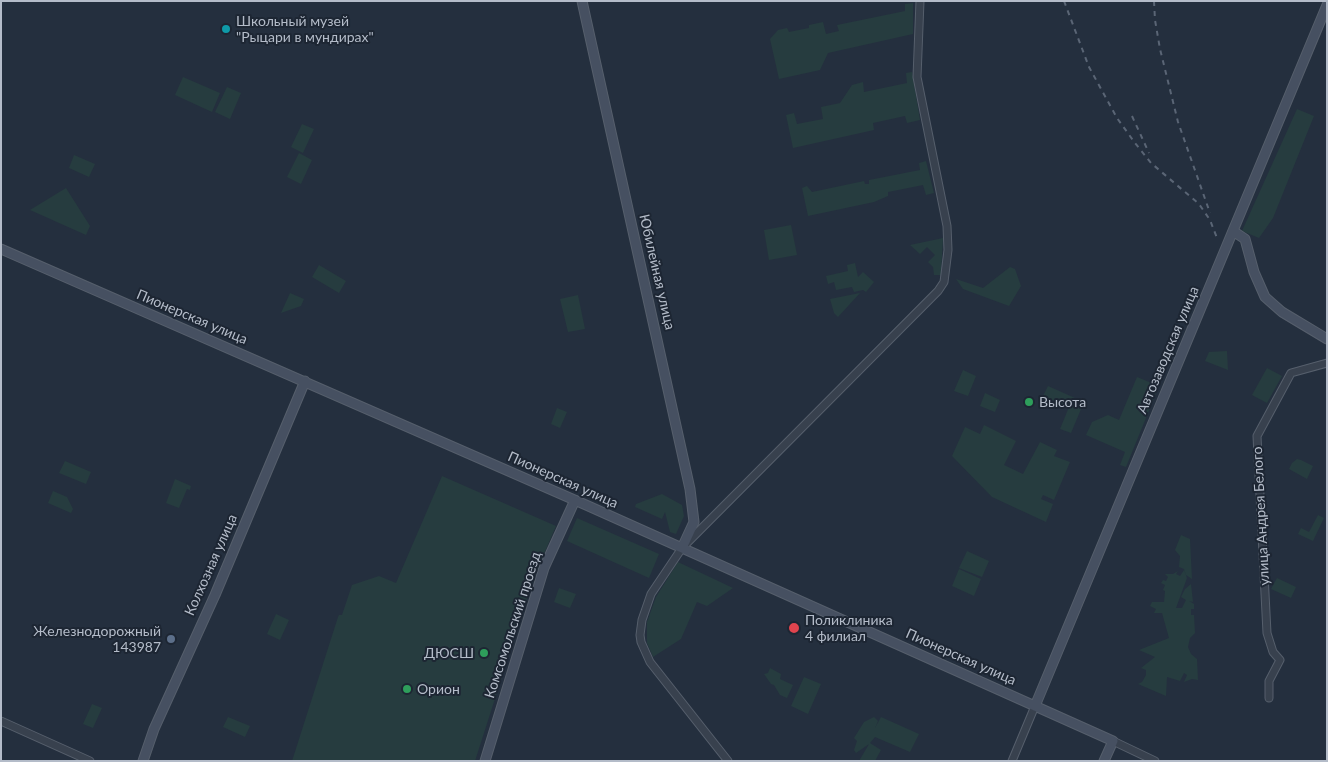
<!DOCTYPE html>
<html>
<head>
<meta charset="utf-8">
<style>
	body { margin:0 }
	#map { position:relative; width:1328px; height:762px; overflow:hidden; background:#242f3e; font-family:Lato,sans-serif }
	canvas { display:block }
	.frame { position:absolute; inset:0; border:2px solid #b4bcc9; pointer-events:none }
</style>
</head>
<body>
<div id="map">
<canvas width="1328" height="762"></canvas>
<div class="frame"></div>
</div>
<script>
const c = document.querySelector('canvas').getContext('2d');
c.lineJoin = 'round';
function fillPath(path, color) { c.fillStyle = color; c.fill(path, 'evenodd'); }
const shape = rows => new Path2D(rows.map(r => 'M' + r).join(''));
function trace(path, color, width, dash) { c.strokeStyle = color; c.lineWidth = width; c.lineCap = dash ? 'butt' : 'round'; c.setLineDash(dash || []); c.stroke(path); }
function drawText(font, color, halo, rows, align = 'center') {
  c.font = font + ' Lato,sans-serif'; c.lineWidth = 4; c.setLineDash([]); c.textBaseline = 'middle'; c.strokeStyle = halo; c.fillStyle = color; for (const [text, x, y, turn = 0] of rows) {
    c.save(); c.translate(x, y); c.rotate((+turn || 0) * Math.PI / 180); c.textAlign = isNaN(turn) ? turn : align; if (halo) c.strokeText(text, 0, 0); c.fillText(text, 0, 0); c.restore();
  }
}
const green = shape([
	[913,3,913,34,828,53,820,70,779,79,770,39,778,30,787,28,789,32,809,28,809,25,823,22,826,34,839,31,837,25,905,11,905,4],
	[912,72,920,120,907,123,905,116,873,123,874,130,793,148,786,115,794,113,797,124,823,119,821,107,840,103,852,85,863,82,864,92,907,83,906,73],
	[183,77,220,93,212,112,175,95],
	[227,87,241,93,230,119,215,112],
	[1297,109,1314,116,1273,218,1259,238,1242,231],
	[302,124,314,129,303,153,291,147],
	[299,153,312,160,301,184,287,177],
	[74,155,95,164,89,177,69,168],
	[926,161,934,193,926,195,923,185,888,192,888,196,874,202,808,216,802,188,807,186,812,192,864,181,865,184,869,184,869,180,920,170,919,163],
	[66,188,90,226,86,235,30,210],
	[791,225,797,255,769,260,764,230],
	[943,238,941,275,934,275,933,267,928,262,935,255,927,247,920,254,910,245],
	[855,263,858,277,863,272,874,282,866,292,863,290,854,292,852,287,836,290,834,282,828,284,826,276,848,271,847,265],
	[319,265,346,281,339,293,312,277],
	[1010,267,1015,269,1021,286,1009,306,963,289,956,279,983,288],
	[290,293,304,299,301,306,281,313],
	[860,293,838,317,834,313,830,299],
	[578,295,585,329,568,332,560,299],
	[1227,351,1228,370,1205,361,1209,352],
	[1267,368,1282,376,1267,403,1252,395],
	[963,370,976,376,968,396,954,391],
	[1137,377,1159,386,1126,467,1120,465,1125,452,1086,435,1092,422,1108,415,1119,420],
	[1048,386,1084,402,1071,433,1060,429,1069,407,1043,396],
	[985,393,1000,400,995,412,980,406],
	[557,408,567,412,560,428,551,424],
	[984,425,1016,441,1004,465,1023,474,1040,442,1057,450,1054,456,1070,462,1054,500,1043,495,1041,499,1053,504,1046,522,992,497,952,456,965,427,980,434],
	[1297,459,1301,460,1313,466,1307,479,1289,469,1292,463],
	[65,461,91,472,86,484,59,473],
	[442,476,556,526,534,577,475,761,292,761,338,617,339,615,342,615,352,585,379,576,396,583],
	[175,479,191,486,190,490,187,489,179,508,166,503],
	[53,491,67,497,73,509,71,513,48,503],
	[662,494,682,505,684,516,676,534,670,532,665,512,662,519,635,507,636,504],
	[1318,515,1324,518,1313,541,1298,534,1301,528,1309,532],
	[577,518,659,554,649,578,567,541],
	[1181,535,1190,539,1192,579,1186,575,1184,569,1179,567,1180,556,1175,550],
	[967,551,989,561,982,577,959,568],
	[678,562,733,588,707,606,697,602,681,639,653,657,647,643,647,622,656,597],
	[959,569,981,579,974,596,952,586],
	[1184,570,1187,578,1176,608,1182,608,1186,600,1181,597,1185,589,1191,584,1193,602,1189,601,1194,604,1194,609,1191,609,1191,615,1194,615,1195,633,1190,638,1188,647,1191,654,1197,659,1198,680,1192,679,1184,682,1187,675,1184,673,1180,681,1167,677,1166,696,1138,684,1142,682,1146,675,1146,670,1141,668,1155,657,1139,650,1169,638,1162,613,1154,613,1156,609,1150,606,1152,602,1164,602,1165,591,1163,590,1165,585,1161,583,1163,580,1166,581,1168,577,1165,574,1173,574,1178,571,1176,574,1180,576],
	[1277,578,1296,587,1291,598,1271,589],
	[559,588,576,594,570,608,554,602],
	[276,614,289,620,280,640,267,634],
	[770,668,781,674,780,679,793,685,787,698,780,695,774,685,771,684,764,674,768,673],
	[804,677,821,684,808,714,791,706],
	[92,704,102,708,93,728,83,724],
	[228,717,250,726,245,737,223,727],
	[874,717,878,721,875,728,881,717,919,734,910,752,875,737,870,743,881,750,875,761,859,761,869,744,856,753,854,750,857,741,854,738,864,722]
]);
const street = shape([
	[1269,698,1269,681,1280,660,1273,652,1267,633,1257,436,1291,373,1327,363],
	[1,721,90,761],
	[1113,741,1155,761],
	[728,761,650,662,641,642,640,635,642,620,651,594,682,548,938,291,944,282,948,250,947,226,917,77,920,1],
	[1012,761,1035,706]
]);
const secondary = shape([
	[582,1,690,489,694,522,682,548],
	[1233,231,1245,239,1254,272,1265,297,1282,312,1327,339],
	[1,249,586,505,1113,741,1104,761],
	[1035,706,1327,5],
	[143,761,154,729,215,595,305,381],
	[485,761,544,568,575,500]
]);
const rail = shape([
	[1064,1,1089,67,1117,118,1135,143,1151,163,1199,204,1210,220,1217,238],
	[1154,1,1155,20,1160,49,1178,122,1210,213],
	[1132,116,1149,153]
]);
const markers = [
	[226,29,5,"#0f9aa8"],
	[1029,402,5,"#2e9e5b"],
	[794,628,6,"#e0444e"],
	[171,639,5,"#5c6f8a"],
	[484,653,5,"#2e9e5b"],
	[407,689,5,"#2e9e5b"]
];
const poiNames = [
	["Школьный музей",236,21],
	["\"Рыцари в мундирах\"",236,37],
	["Высота",1039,402],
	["Поликлиника",805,620],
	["4 филиал",805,636],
	["Железнодорожный",161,631,"right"],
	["143987",161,647,"right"],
	["ДЮСШ",474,653,"right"],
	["Орион",417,689]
];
const streetNames = [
	["Юбилейная улица",657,272,77],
	["Пионерская улица",192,317,23],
	["Автозаводская улица",1168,350,-67],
	["Пионерская улица",563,480,24],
	["улица Андрея Белого",1261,516,-93],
	["Колхозная улица",211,565,-66],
	["Комсомольский проезд",513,625,-72],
	["Пионерская улица",961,657,24]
];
fillPath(green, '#263c3f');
trace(street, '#565f6c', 9);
trace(secondary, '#565f6c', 11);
trace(street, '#38414e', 7);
trace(secondary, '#465061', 9);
trace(rail, '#5a6575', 2, [5, 5]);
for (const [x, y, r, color] of markers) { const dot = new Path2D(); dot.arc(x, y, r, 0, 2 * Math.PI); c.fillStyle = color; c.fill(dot); trace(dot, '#1d2633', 2); }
drawText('14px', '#b4bcc9', '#1d2633', poiNames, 'left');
drawText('14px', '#b4bcc9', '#1d2633', streetNames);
</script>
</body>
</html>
